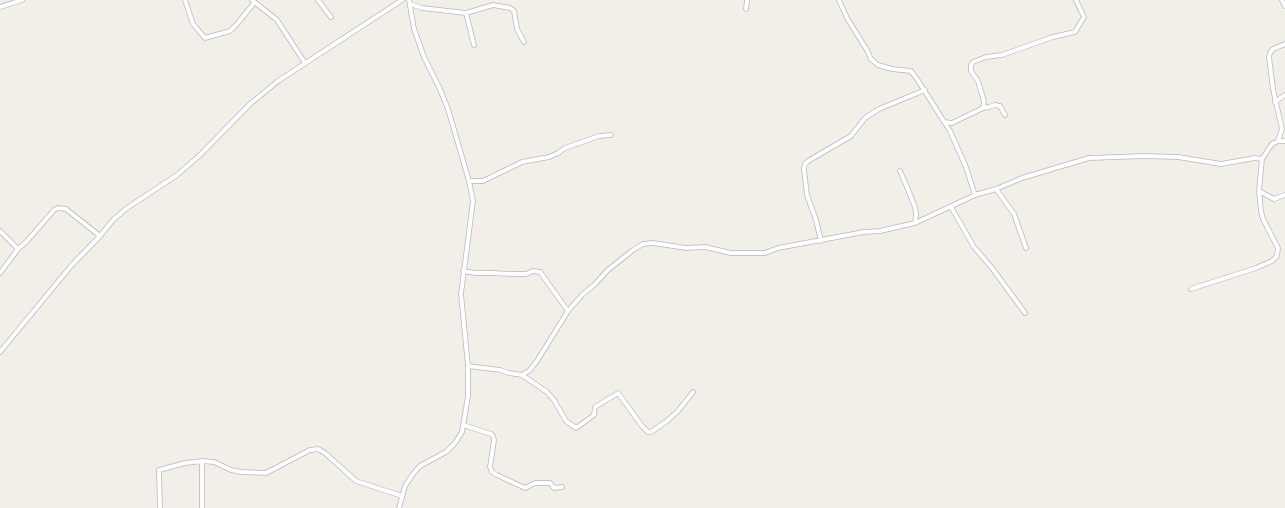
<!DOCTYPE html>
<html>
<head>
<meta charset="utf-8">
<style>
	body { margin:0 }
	canvas { display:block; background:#f1efe8 }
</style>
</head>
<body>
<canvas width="1285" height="508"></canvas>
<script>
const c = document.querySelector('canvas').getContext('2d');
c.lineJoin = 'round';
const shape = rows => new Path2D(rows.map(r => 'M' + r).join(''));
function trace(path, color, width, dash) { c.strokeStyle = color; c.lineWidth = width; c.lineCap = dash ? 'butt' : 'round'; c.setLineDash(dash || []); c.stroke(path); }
const street = shape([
	[185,0,193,24,205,38,230,31,237,24,254,3],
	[252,0,277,20,305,63],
	[318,0,331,17],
	[839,0,847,18,868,52,871,59,878,65,892,69,911,71,917,79,950,131,966,167,975,195],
	[1282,0,1285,6],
	[410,4,422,8,466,13,493,5,510,8,514,11,517,29,524,42],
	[0,7,22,0],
	[746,9,747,0],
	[466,13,474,45],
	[1275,102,1285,95],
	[983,108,984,101,978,81,971,71,971,65,973,62,986,57,1002,55,1053,37,1075,32,1084,17,1076,0],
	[945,122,952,123,983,108,989,107,995,105,1000,106,1005,115],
	[1278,141,1282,129,1273,89,1269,57,1270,53,1273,49,1285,44],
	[900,171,907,187,915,207,916,214,915,223],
	[469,181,483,181,522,162,549,157,558,153,565,148,599,136,611,135],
	[996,189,1014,214,1026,248],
	[1259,191,1274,199,1285,195],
	[951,207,974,247,992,268,1025,313],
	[0,231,18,249],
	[821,241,816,220,807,195,804,169,805,164,808,161,851,136,865,118,879,109,925,90],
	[463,271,476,273,491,273,514,274,526,274,533,271,540,272,568,311],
	[0,273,18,249,27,241,54,210,58,208,66,209,100,236],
	[1191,289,1256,268,1272,261,1277,256,1278,248,1263,219,1261,211,1259,191,1262,159,1272,144,1278,141,1285,141],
	[0,352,71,266,100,236,113,220,127,208,177,175,200,155,250,104,278,81,402,0],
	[468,366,500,370,509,373,522,375,529,371,537,361,568,311,582,295,594,285,608,270,633,250,643,244,653,243,686,248,705,247,731,253,765,253,778,248,864,232,880,231,915,223,975,195,996,189,1022,178,1089,158,1144,156,1178,157,1221,164,1255,158,1262,159],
	[522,375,547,392,554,400,566,421,576,428,594,415,595,407,618,393,642,426,648,432,651,432,667,421,678,411,693,392],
	[463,425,491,434,493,436,494,440,490,467,492,472,497,475,525,488,535,483,550,483,554,488,562,487],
	[202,461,202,508],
	[160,508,159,470,185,463,202,461,214,462,231,470,241,472,266,473,310,450,318,449,325,453,356,481,402,496],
	[399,508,405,486,413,474,420,466,446,452,455,443,462,432,468,396,468,366,461,294,473,201,469,181,448,109,439,87,424,57,414,29,409,0]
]);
trace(street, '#b5b8bc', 5.5);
trace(street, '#fff', 4);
</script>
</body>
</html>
